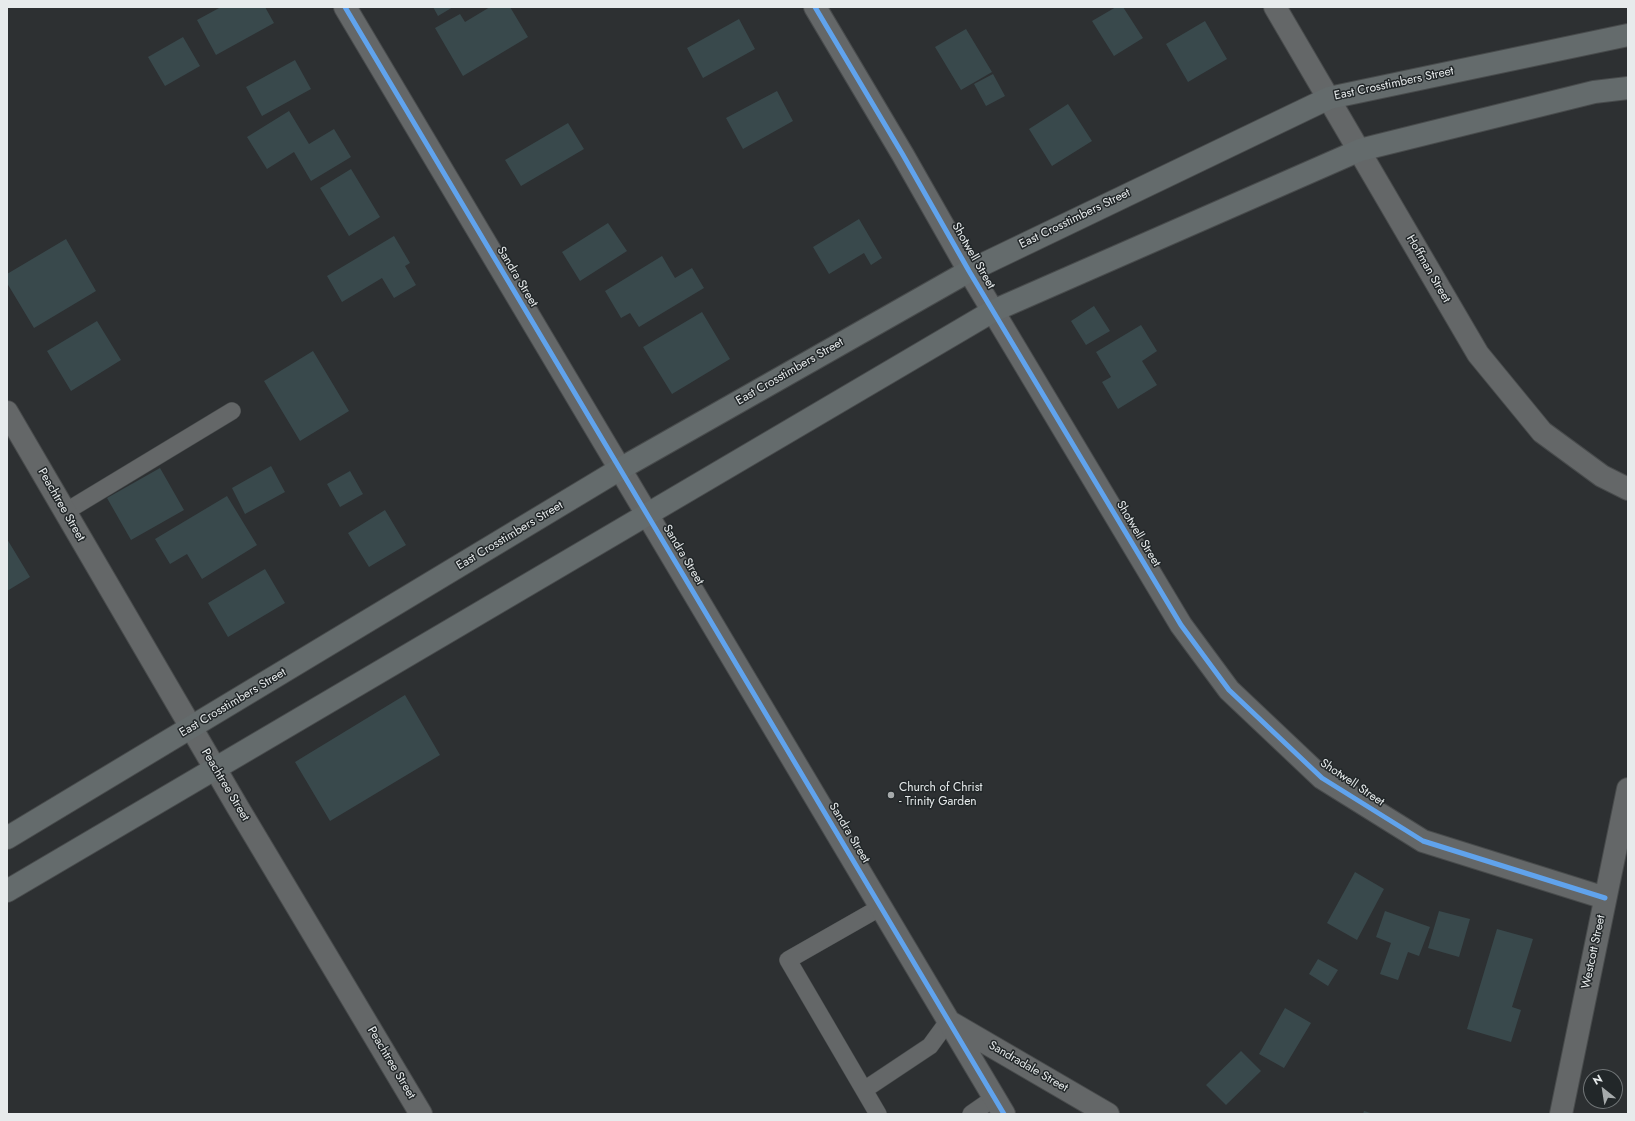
<!DOCTYPE html>
<html>
<head>
<meta charset="utf-8">
<style>
	body { margin:0 }
	#map { position:relative; width:1635px; height:1121px; overflow:hidden; background:#2d3032; font-family:Jost,sans-serif }
	canvas { display:block }
	.frame { position:absolute; inset:0; border:8px solid #e7ebec; pointer-events:none }
	.north { position:absolute; left:1583px; top:1069px; width:40px; height:40px; box-sizing:border-box; background:#222729; border:1px solid #717577; border-radius:50%; rotate:330deg; font-size:11px; font-weight:700; line-height:16px; text-align:center; color:#e7ebec }
	.north::after { content:''; display:block; margin:auto; width:14px; height:18px; background:#a6aaab; clip-path:polygon(50% 0,100% 100%,50% 72%,0 100%) }
</style>
</head>
<body>
<div id="map">
<canvas width="1635" height="1121"></canvas>
<div class="frame"></div>
<div class="north">N</div>
</div>
<script>
const c = document.querySelector('canvas').getContext('2d');
c.lineJoin = 'round';
function fillPath(path, color) { c.fillStyle = color; c.fill(path, 'evenodd'); }
const shape = rows => new Path2D(rows.map(r => 'M' + r).join(''));
function trace(path, color, width, dash) { c.strokeStyle = color; c.lineWidth = width; c.lineCap = dash ? 'butt' : 'round'; c.setLineDash(dash || []); c.stroke(path); }
function drawText(font, color, halo, rows, align = 'center') {
  c.font = font + ' Jost,sans-serif'; c.lineWidth = 3; c.setLineDash([]); c.textBaseline = 'middle'; c.strokeStyle = halo; c.fillStyle = color; for (const [text, x, y, turn = 0] of rows) {
    c.save(); c.translate(x, y); c.rotate((+turn || 0) * Math.PI / 180); c.textAlign = isNaN(turn) ? turn : align; if (halo) c.strokeText(text, 0, 0); c.fillText(text, 0, 0); c.restore();
  }
}
const building = shape([
	[221,7,265,7,274,23,216,55,197,20],
	[433,7,453,7,438,16],
	[490,7,510,7,528,37,463,76,435,28,460,14,465,22],
	[1116,7,1123,7,1143,38,1114,56,1092,21],
	[739,19,755,49,703,78,687,48],
	[1205,21,1227,59,1188,82,1166,44],
	[966,29,992,72,961,90,935,47],
	[183,37,200,66,165,86,148,57],
	[295,60,311,89,262,116,246,87],
	[993,74,1005,96,986,106,974,84],
	[777,91,793,121,743,149,726,118],
	[1068,104,1092,141,1052,166,1029,129],
	[289,111,309,144,334,129,351,157,311,181,294,152,267,169,247,137],
	[568,123,584,149,521,186,505,160],
	[351,169,380,217,349,236,320,188],
	[859,219,882,258,871,265,864,253,829,274,813,247],
	[608,223,627,251,580,281,562,252],
	[394,236,410,263,405,266,416,285,394,298,382,278,342,302,327,276],
	[66,239,96,291,34,328,7,283,7,274],
	[662,256,675,278,692,268,704,288,639,327,630,313,621,318,605,291],
	[1094,306,1110,331,1086,345,1071,321],
	[702,312,730,359,672,394,643,347],
	[97,321,121,360,71,391,47,351],
	[1141,325,1157,351,1142,361,1157,385,1118,409,1102,382,1111,377,1096,352],
	[313,351,349,411,300,441,264,381],
	[271,466,285,492,245,514,232,488],
	[160,468,184,510,131,540,107,498],
	[350,471,363,494,340,507,327,484],
	[227,496,257,545,202,579,187,554,170,564,155,539],
	[385,510,406,545,369,567,348,533],
	[7,539,30,577,7,591],
	[265,569,285,603,228,637,208,603],
	[405,695,440,755,330,821,295,762],
	[1355,872,1384,889,1357,940,1327,923],
	[1385,911,1430,927,1419,956,1408,952,1398,980,1380,974,1391,943,1376,937],
	[1439,911,1470,919,1459,957,1428,948],
	[1497,929,1533,939,1512,1007,1521,1010,1511,1042,1467,1029],
	[1318,959,1338,970,1328,986,1309,974],
	[1285,1008,1311,1023,1284,1068,1259,1054],
	[1241,1051,1261,1071,1226,1105,1206,1085],
	[1364,1111,1374,1114,1363,1114]
]);
const service = shape([
	[65,512,232,411],
	[864,1090,930,1046,949,1020],
	[878,1114,788,960,881,907],
	[971,1114,994,1098]
]);
const minor = shape([
	[345,7,1004,1114],
	[815,7,903,155,969,271,1181,625,1229,690,1322,778,1423,841,1605,898],
	[1275,7,1478,354,1542,432,1602,476,1628,489],
	[7,412,237,806,421,1114],
	[950,1022,1108,1114],
	[1561,1114,1628,789]
]);
const secondary = shape([
	[7,838,620,469,969,271,1329,98,1628,35],
	[7,891,993,311,1360,150,1594,92,1628,88]
]);
const cycleway = shape([
	[345,7,1004,1114],
	[815,7,903,155,969,271,1181,625,1229,690,1322,778,1423,841,1605,898]
]);
const markers = [
	[891,795,4,"#a6aaab"]
];
const streetNames = [
	["East Crosstimbers Street",1394,84,-12],
	["East Crosstimbers Street",1075,219,-26],
	["Shotwell Street",973,256,60],
	["Hoffman Street",1428,269,60],
	["Sandra Street",517,277,59],
	["East Crosstimbers Street",790,372,-30],
	["Peachtree Street",61,505,60],
	["Shotwell Street",1138,534,59],
	["East Crosstimbers Street",510,536,-31],
	["Sandra Street",683,555,59],
	["East Crosstimbers Street",233,703,-31],
	["Shotwell Street",1352,783,34],
	["Peachtree Street",225,785,59],
	["Sandra Street",849,833,59],
	["Westcott Street",1594,952,-78],
	["Peachtree Street",391,1063,59],
	["Sandradale Street",1028,1067,30]
];
const poiNames = [
	["Church of Christ",899,788],
	["- Trinity Garden",899,802]
];
fillPath(building, '#39494c');
trace(service, '#484b4c', 18);
trace(minor, '#484b4c', 24);
trace(secondary, '#484b4c', 24);
trace(service, '#646768', 17);
trace(minor, '#646768', 22);
trace(secondary, '#646b6c', 22);
trace(cycleway, '#60a3ed', 5);
for (const [x, y, r, color] of markers) { const dot = new Path2D(); dot.arc(x, y, r, 0, 2 * Math.PI); c.fillStyle = color; c.fill(dot); trace(dot, '#222729', 1.5); }
drawText('12px', '#e7ebec', '#222729', streetNames);
drawText('12px', '#e7ebec', '#222729', poiNames, 'left');
</script>
</body>
</html>
